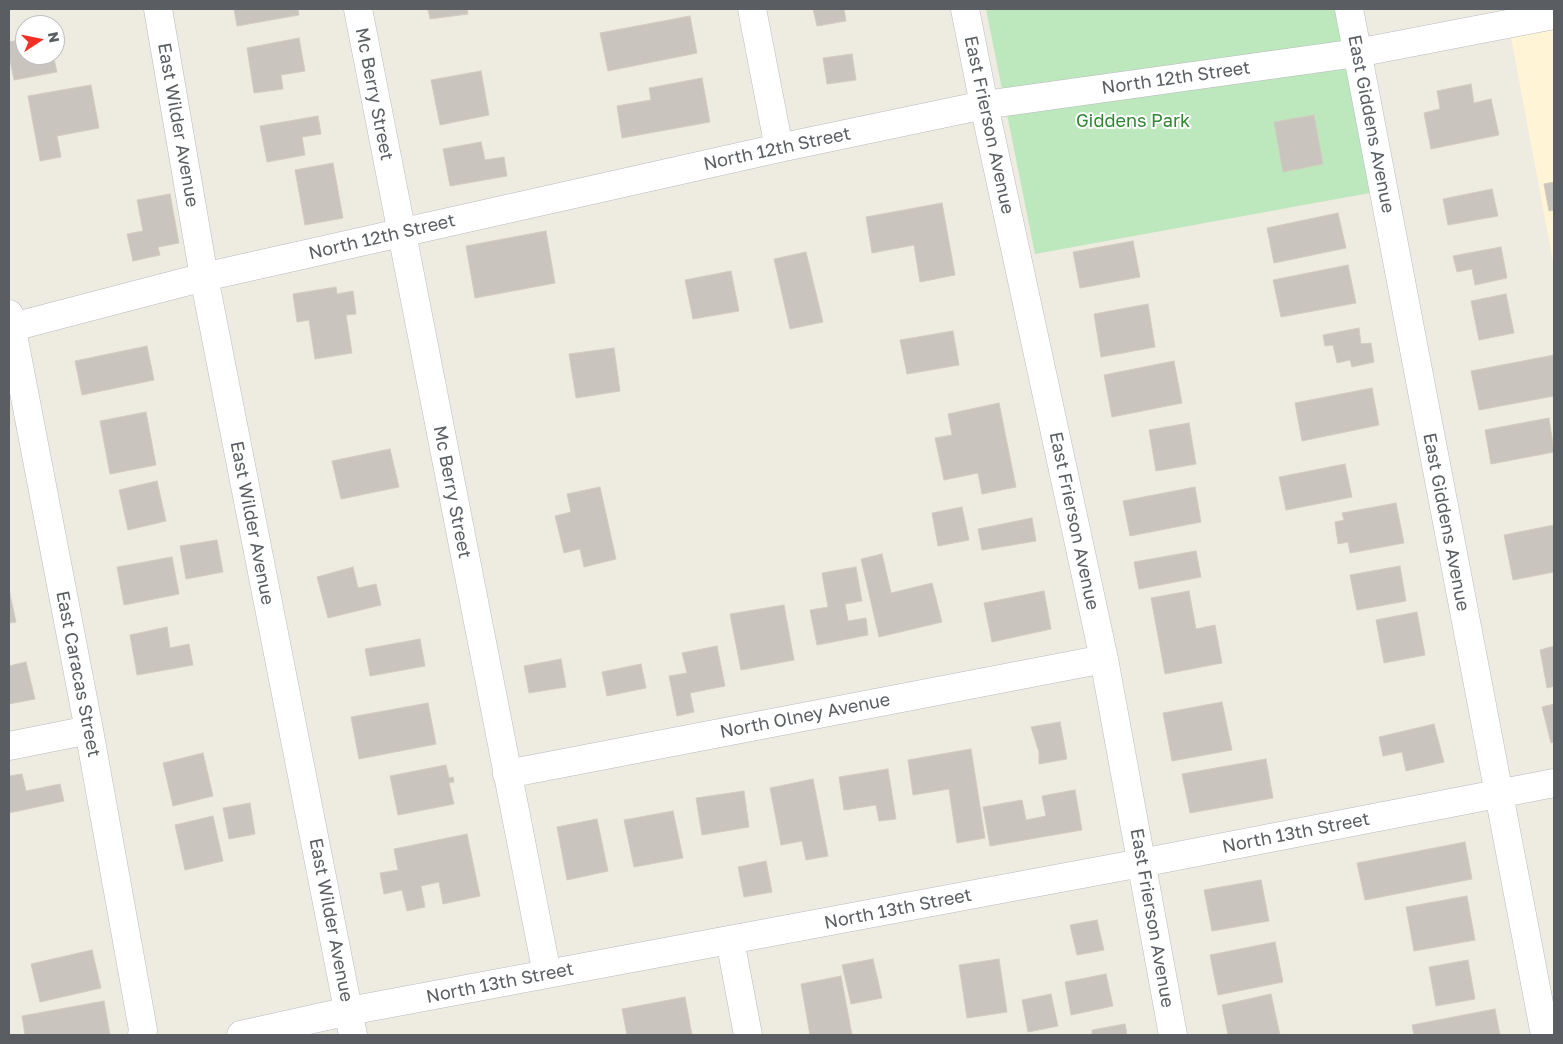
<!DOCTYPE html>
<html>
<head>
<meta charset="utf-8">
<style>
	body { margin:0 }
	#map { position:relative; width:1563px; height:1044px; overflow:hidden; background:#eeebe1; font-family:"Golos Text",sans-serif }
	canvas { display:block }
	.frame { position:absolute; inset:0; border:10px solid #5a5e63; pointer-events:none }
	.north { position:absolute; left:15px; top:15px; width:50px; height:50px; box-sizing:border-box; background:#fff; border:1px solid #bdbfc1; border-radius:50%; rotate:79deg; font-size:14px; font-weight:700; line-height:20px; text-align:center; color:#5a5e63 }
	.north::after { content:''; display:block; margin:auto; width:18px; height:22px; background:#f32e22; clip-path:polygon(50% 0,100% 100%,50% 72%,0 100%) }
</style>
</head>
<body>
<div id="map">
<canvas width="1563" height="1044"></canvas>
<div class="frame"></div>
<div class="north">N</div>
</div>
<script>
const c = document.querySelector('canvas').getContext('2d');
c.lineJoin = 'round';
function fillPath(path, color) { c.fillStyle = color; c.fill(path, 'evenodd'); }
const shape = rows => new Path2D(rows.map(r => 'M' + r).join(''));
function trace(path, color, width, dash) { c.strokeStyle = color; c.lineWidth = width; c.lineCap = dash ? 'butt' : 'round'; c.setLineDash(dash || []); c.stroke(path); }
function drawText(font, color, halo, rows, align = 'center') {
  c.font = font + ' "Golos Text",sans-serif'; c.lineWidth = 4; c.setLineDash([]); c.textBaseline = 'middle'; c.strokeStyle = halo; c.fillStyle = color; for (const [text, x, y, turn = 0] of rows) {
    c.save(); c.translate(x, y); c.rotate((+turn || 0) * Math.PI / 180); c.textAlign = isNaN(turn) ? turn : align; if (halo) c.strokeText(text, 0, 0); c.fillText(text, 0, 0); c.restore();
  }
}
const commercial = shape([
	[1554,29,1554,267,1511,37]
]);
const green = shape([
	[986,9,1339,9,1375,192,1035,254]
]);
const building = shape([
	[234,9,298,9,299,15,237,26,234,9],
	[428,9,467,9,468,14,430,19,428,9],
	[813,9,844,9,846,21,817,26,813,9],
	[690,16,697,53,608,71,600,33,690,16],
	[299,38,305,71,281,75,283,89,254,93,247,48,299,38],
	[25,39,25,55,53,55,57,72,14,80,9,55,9,42,25,39],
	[852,54,856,80,827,84,823,58,852,54],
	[481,71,489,115,440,125,431,80,481,71],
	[702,78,710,122,622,138,617,106,651,100,649,88,702,78],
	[1471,84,1474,103,1491,99,1499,135,1431,149,1424,113,1440,109,1437,91,1471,84],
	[91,85,99,128,57,136,61,157,40,161,28,96,91,85],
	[1314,115,1323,164,1283,172,1274,122,1314,115],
	[318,116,321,134,302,137,305,155,267,162,260,126,318,116],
	[481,142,485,160,504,157,507,176,450,186,443,149,481,142],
	[333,163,343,218,305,225,295,170,333,163],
	[1554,182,1554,210,1549,211,1544,184,1554,182],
	[1492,189,1498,216,1448,225,1443,199,1492,189],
	[170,194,179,243,158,247,160,255,133,261,127,234,143,231,137,200,170,194],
	[942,203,955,275,920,282,914,245,872,253,866,217,942,203],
	[1338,213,1346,248,1274,263,1267,228,1338,213],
	[546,231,555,283,475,298,466,246,546,231],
	[1133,241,1140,277,1080,288,1073,252,1133,241],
	[1501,247,1507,278,1475,285,1472,269,1457,272,1453,256,1501,247],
	[806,252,823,322,790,329,774,259,806,252],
	[1348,265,1356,303,1281,317,1273,280,1348,265],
	[731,271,739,311,693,319,685,280,731,271],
	[336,287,337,294,353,291,356,314,346,315,352,353,315,359,309,320,297,322,293,294,336,287],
	[1506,294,1514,333,1479,340,1471,301,1506,294],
	[1148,304,1155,347,1101,357,1094,314,1148,304],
	[1359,328,1361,344,1371,343,1374,362,1352,367,1350,360,1337,363,1333,345,1325,346,1323,335,1359,328],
	[953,331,959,365,907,374,900,340,953,331],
	[147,346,154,380,82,395,75,361,147,346],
	[614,348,620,391,576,398,569,354,614,348],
	[1554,355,1554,396,1479,410,1471,371,1554,355],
	[1174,361,1182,403,1112,417,1104,375,1174,361],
	[1372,388,1379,425,1302,441,1295,403,1372,388],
	[999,403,1016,487,982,494,978,473,944,480,935,438,952,435,948,414,999,403],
	[146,412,156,465,110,474,100,421,146,412],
	[1549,418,1554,452,1491,464,1485,430,1549,418],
	[1189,423,1196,464,1156,471,1149,430,1189,423],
	[390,449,399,487,341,499,332,461,390,449],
	[1345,464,1352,497,1286,510,1279,477,1345,464],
	[157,481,166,521,128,530,119,490,157,481],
	[600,487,616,559,584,567,580,549,564,553,555,516,571,512,567,494,600,487],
	[1195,487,1201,522,1130,536,1123,501,1195,487],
	[1396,503,1404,543,1350,553,1348,542,1338,544,1335,522,1344,520,1342,513,1396,503],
	[962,507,969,540,938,546,932,513,962,507],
	[1032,518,1036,541,982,550,978,529,1032,518],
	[1554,525,1554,572,1513,580,1504,535,1554,525],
	[217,540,223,572,186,579,180,546,217,540],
	[1196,551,1201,577,1139,589,1134,562,1196,551],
	[882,554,891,593,932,583,942,622,879,637,861,559,882,554],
	[172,557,179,594,124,605,117,567,172,557],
	[1400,566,1406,601,1357,610,1350,575,1400,566],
	[353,567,358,588,376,584,381,605,328,618,317,577,353,567],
	[856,567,862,601,845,604,848,621,866,618,868,635,817,645,810,610,828,607,822,573,856,567],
	[9,589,16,622,9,623,9,589],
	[1044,591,1051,629,992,642,984,603,1044,591],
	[1189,591,1196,629,1215,625,1222,663,1165,674,1151,598,1189,591],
	[784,605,794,660,741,670,730,614,784,605],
	[1417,612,1425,655,1384,663,1376,620,1417,612],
	[167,627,170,648,189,644,193,665,137,675,130,635,167,627],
	[420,639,425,666,370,676,365,649,420,639],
	[717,646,725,686,690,693,694,712,677,716,669,676,687,673,682,653,717,646],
	[1554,646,1554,686,1547,688,1540,650,1554,646],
	[561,659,566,687,529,693,524,666,561,659],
	[26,662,35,699,9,704,9,666,26,662],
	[641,664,646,688,607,696,602,672,641,664],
	[1222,702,1232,750,1172,761,1163,713,1222,702],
	[428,703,436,744,359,759,351,717,428,703],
	[1554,704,1554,742,1551,743,1542,707,1554,704],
	[1060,722,1067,759,1039,764,1039,752,1031,727,1060,722],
	[1434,724,1444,762,1406,771,1402,752,1383,756,1379,737,1434,724],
	[971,749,985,838,957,843,949,789,913,795,908,760,971,749],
	[203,753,213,796,173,806,163,763,203,753],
	[1266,759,1273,798,1190,813,1182,774,1266,759],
	[446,765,449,778,453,777,454,782,449,783,454,804,398,815,390,776,446,765],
	[888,769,896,819,879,821,876,805,844,810,839,777,888,769],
	[22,774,26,791,60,784,64,801,9,813,9,776,22,774],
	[813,779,828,856,806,860,802,841,781,845,770,788,813,779],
	[1075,790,1082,830,990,846,983,807,1022,800,1026,820,1046,816,1042,796,1075,790],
	[744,791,749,827,702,835,696,798,744,791],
	[250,803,255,834,229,839,223,808,250,803],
	[673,811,683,858,634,867,624,820,673,811],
	[213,816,223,861,185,870,175,825,213,816],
	[597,819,608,871,567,880,557,827,597,819],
	[467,834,480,896,443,904,439,882,421,886,425,907,407,911,402,890,384,894,380,873,398,870,394,849,467,834],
	[1465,842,1472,879,1365,900,1357,863,1465,842],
	[766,861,772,892,744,897,738,867,766,861],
	[1261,880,1269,921,1212,931,1204,890,1261,880],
	[1467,896,1475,940,1414,951,1406,907,1467,896],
	[1097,920,1104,950,1077,955,1070,925,1097,920],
	[1275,942,1283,982,1218,995,1210,955,1275,942],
	[92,950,101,988,40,1002,31,964,92,950],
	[873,959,882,998,851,1004,842,965,873,959],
	[999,959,1007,1012,967,1018,959,965,999,959],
	[1468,960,1475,999,1436,1006,1429,967,1468,960],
	[1106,974,1113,1006,1071,1015,1065,982,1106,974],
	[841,976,852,1035,810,1035,801,984,841,976],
	[1051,994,1058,1026,1028,1032,1022,1000,1051,994],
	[1271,994,1280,1035,1228,1035,1222,1005,1271,994],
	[685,997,692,1035,627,1035,622,1009,685,997],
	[104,1001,110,1035,25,1035,22,1016,104,1001],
	[1495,1009,1500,1035,1414,1035,1412,1025,1495,1009],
	[1125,1024,1127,1035,1092,1035,1092,1030,1125,1024]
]);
const street = shape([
	[158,9,204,277,353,1035],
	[358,9,547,974],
	[752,9,779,148],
	[965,9,984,105,1104,659,1173,1035],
	[1349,9,1545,1035],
	[9,314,89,730,143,1030,142,1035],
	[9,328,204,277,779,148,984,105,1357,53,1554,15],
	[9,746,89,730],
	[507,774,1104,659],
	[730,940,748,1035],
	[241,1035,349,1011,1141,863,1554,783]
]);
const streetNames = [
	["North 12th Street",1176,78,-8],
	["Mc Berry Street",374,94,79],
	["East Giddens Avenue",1371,124,79],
	["East Wilder Avenue",178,125,80],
	["East Frierson Avenue",989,125,78],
	["North 12th Street",777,149,-12],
	["North 12th Street",382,237,-13],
	["Mc Berry Street",452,492,79],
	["East Frierson Avenue",1074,521,78],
	["East Giddens Avenue",1446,522,79],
	["East Wilder Avenue",252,523,79],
	["East Caracas Street",78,674,79],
	["North Olney Avenue",805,716,-11],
	["North 13th Street",1296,833,-11],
	["North 13th Street",898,909,-11],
	["East Frierson Avenue",1152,918,80],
	["East Wilder Avenue",331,920,79],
	["North 13th Street",500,983,-11]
];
const parkNames = [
	["Giddens Park",1133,121]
];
fillPath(commercial, '#fff4d5');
fillPath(green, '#bde7bc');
fillPath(building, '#c9c5be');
trace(building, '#d3ccbf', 1);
trace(street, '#b7babf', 29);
trace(street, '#fff', 28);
drawText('18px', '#5a5e63', '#fff', streetNames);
drawText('18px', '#2f8531', '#fff', parkNames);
</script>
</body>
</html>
